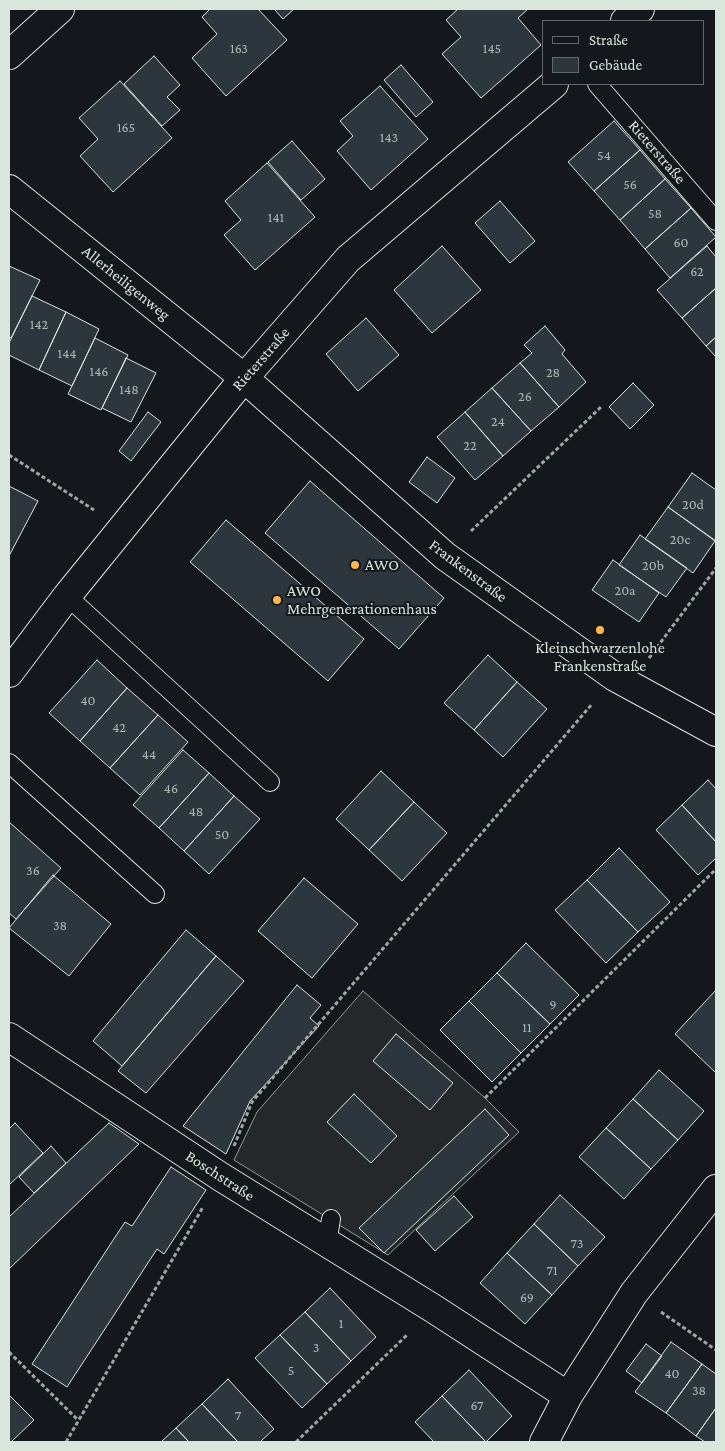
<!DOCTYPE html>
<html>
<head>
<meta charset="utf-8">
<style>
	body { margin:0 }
	#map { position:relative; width:725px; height:1451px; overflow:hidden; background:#14181c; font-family:"Crimson Pro",serif }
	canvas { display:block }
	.frame { position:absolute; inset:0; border:10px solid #d8e6dc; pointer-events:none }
	.legend { position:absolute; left:542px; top:20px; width:162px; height:65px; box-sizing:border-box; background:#14181c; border:1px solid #626a69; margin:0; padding:6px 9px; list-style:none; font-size:15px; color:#d8e6dc }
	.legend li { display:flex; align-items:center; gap:10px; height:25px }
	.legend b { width:25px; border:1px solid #626a69 }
</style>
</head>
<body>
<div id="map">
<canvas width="725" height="1451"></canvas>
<div class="frame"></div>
<ul class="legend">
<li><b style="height:6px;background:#14181c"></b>Straße</li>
<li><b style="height:14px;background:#2c363c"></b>Gebäude</li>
</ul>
</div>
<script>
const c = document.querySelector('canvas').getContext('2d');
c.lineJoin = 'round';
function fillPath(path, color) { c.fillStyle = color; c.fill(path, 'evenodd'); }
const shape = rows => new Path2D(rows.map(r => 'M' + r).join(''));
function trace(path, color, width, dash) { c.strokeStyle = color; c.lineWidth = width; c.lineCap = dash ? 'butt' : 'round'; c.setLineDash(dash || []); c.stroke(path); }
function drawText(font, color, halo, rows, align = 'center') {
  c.font = font + ' "Crimson Pro",serif'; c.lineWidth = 4; c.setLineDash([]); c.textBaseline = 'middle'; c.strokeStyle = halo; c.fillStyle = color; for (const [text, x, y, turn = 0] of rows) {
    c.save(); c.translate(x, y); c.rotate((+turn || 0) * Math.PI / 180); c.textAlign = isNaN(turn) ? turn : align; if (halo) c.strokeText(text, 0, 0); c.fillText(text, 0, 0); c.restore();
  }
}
const parking = shape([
	[363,991,485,1098,519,1132,388,1255,234,1160,257,1112,363,991]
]);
const building = shape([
	[210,9,258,9,287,40,226,96,192,58,217,34,202,17,210,9],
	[274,9,294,9,283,19,274,9],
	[458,9,528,9,518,18,541,45,481,98,442,54,461,37,446,20,458,9],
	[154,56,180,85,167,97,180,110,162,126,124,84,154,56],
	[401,65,433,102,416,117,384,80,401,65],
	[120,81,172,138,113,192,80,156,98,139,79,118,120,81],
	[380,86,428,139,371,190,337,151,353,136,340,121,380,86],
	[614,121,640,150,594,191,568,162,614,121],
	[292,141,325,179,301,200,268,162,292,141],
	[640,150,665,179,620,220,594,191,640,150],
	[267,163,315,217,255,270,224,235,241,220,225,201,267,163],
	[665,179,691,208,645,249,620,220,665,179],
	[500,201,535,241,510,263,475,223,500,201],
	[691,208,716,237,670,278,645,249,691,208],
	[442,246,481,290,432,333,394,290,442,246],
	[707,246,716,257,716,288,682,318,657,290,707,246],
	[9,266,40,280,11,338,9,337,9,266],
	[716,288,716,337,706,346,682,318,716,288],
	[32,296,66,312,39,370,9,355,9,343,32,296],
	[66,312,99,329,72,386,39,370,66,312],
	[366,318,399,355,358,391,326,354,366,318],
	[545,326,565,350,562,354,586,382,559,407,520,363,532,353,524,345,545,326],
	[716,337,716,357,706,346,716,337],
	[95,338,128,355,101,410,68,394,95,338],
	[126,358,156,373,131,422,102,408,126,358],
	[520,363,559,407,531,431,492,388,520,363],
	[633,383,654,405,630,429,609,407,633,383],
	[492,388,531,431,503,456,465,412,492,388],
	[148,412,161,422,131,461,119,451,148,412],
	[465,412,503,456,475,480,437,437,465,412],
	[427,457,455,478,437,503,409,482,427,457],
	[692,473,716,490,716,541,668,507,692,473],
	[310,481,444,598,399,649,265,533,310,481],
	[9,486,38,501,9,556,9,486],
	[668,507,715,541,693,573,645,539,668,507],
	[226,520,364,639,328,681,190,562,226,520],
	[640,535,687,568,666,597,619,565,640,535],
	[613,560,659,593,639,622,592,590,613,560],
	[488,655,517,682,474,730,444,703,488,655],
	[97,660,127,688,80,741,49,713,97,660],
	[517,682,547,709,503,757,474,730,517,682],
	[127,688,158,715,110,768,80,741,127,688],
	[158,715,188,742,140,795,110,768,158,715],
	[183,750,209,773,159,828,133,805,183,750],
	[381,771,414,802,369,850,336,819,381,771],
	[209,773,234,796,184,851,159,828,209,773],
	[708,780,716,789,716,842,682,805,708,780],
	[234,796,260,819,209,874,184,851,234,796],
	[414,802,447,833,402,881,369,850,414,802],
	[682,805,716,842,716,858,698,875,656,830,682,805],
	[9,822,61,868,16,919,9,913,9,822],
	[619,848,670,902,638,932,587,880,619,848],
	[53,875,111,924,69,976,9,928,53,875],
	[304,878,358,924,312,978,258,931,304,878],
	[587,880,638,932,606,963,555,910,587,880],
	[186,930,216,956,122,1066,93,1041,186,930],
	[526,943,579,995,550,1024,497,973,526,943],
	[216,956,244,981,146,1093,118,1071,216,956],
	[497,973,550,1024,521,1053,469,1001,497,973],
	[297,985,321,1005,310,1018,319,1026,250,1101,226,1154,183,1126,297,985],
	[716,990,716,1073,675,1034,716,990],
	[469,1001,521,1053,492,1082,440,1030,469,1001],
	[396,1034,453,1083,430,1110,373,1061,396,1034],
	[659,1070,704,1111,678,1140,633,1099,659,1070],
	[354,1094,397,1136,371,1163,327,1122,354,1094],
	[633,1099,678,1140,651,1169,606,1128,633,1099],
	[485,1109,509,1135,384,1253,359,1228,485,1109],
	[15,1123,43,1153,9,1185,9,1129,15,1123],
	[109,1123,139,1144,9,1269,9,1217,109,1123],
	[606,1128,651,1169,624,1199,579,1157,606,1128],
	[51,1146,66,1163,34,1193,19,1177,51,1146],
	[171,1167,206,1190,164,1254,157,1249,67,1387,32,1364,125,1222,132,1226,171,1167],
	[560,1195,605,1237,578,1266,534,1224,560,1195],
	[454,1196,473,1217,435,1251,416,1230,454,1196],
	[534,1224,578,1266,552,1295,507,1253,534,1224],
	[507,1253,552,1295,525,1324,480,1283,507,1253],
	[330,1288,376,1337,351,1361,305,1312,330,1288],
	[305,1312,351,1361,327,1384,280,1335,305,1312],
	[280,1335,327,1384,302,1408,255,1358,280,1335],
	[671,1342,702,1364,666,1413,635,1392,671,1342],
	[646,1344,662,1356,642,1383,626,1371,646,1344],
	[702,1364,716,1374,716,1408,696,1436,666,1413,702,1364],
	[469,1370,512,1416,486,1442,442,1396,469,1370],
	[228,1379,274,1429,260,1442,238,1442,202,1404,228,1379],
	[9,1395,34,1420,11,1442,9,1442,9,1395],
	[442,1396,486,1442,434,1442,415,1422,442,1396],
	[202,1404,238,1442,189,1442,176,1428,202,1404],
	[716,1408,716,1442,705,1442,696,1436,716,1408],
	[176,1428,189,1442,161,1442,176,1428]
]);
const path = shape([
	[9,455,94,510],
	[471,531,602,406],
	[649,658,716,568],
	[485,1098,716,869],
	[234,1146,252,1102,592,704],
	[661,1312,716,1350],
	[9,1352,78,1420],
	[66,1442,203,1207],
	[296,1442,408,1334]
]);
const service = shape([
	[597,84,716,221],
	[67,596,270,782],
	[9,763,155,894],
	[327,1244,331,1219]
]);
const minor = shape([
	[625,21,640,9],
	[9,55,60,9],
	[9,189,244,378,445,556,615,677,716,732],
	[9,673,67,596,244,378,348,259,554,84],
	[9,1037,221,1177,434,1309,568,1396],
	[544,1442,568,1396,634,1293,716,1189]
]);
const markers = [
	[355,565,5,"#ffb74d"],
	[277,600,5,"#ffb74d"],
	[600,630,5,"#ffb74d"]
];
const numberNames = [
	["163",239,49],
	["145",492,49],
	["165",126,128],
	["143",389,138],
	["54",604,156],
	["56",630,185],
	["58",655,214],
	["141",276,218],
	["60",681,243],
	["62",697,272],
	["142",39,325],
	["144",67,354],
	["146",99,372],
	["28",553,373],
	["148",129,390],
	["26",525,397],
	["24",498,422],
	["22",470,446],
	["20d",693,505],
	["20c",680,540],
	["20b",653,566],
	["20a",625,591],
	["40",88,701],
	["42",119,728],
	["44",149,755],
	["46",171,789],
	["48",196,812],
	["50",222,835],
	["36",33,871],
	["38",60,926],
	["9",553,1005],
	["11",527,1028],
	["73",577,1244],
	["71",552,1271],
	["69",527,1298],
	["1",341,1324],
	["3",316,1348],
	["5",291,1371],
	["40",672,1374],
	["38",699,1391],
	["67",477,1406],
	["7",238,1416]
];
const streetNames = [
	["Rieterstraße",657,152,49],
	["Allerheiligenweg",126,283,39],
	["Rieterstraße",261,359,-49],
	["Frankenstraße",468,571,37],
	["Boschstraße",220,1176,33]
];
const poiNames = [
	["AWO",365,565],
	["AWO",287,591],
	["Mehrgenerationenhaus",287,609],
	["Kleinschwarzenlohe",600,648,"center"],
	["Frankenstraße",600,666,"center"]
];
fillPath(parking, '#24282b');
trace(parking, '#939e99', 1);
fillPath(building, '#2c363c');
trace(building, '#d8e6dc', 1);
trace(service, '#d8e6dc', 20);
trace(minor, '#d8e6dc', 30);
trace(path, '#9da8a2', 3, [4, 2.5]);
trace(service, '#14181c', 18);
trace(minor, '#14181c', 28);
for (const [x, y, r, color] of markers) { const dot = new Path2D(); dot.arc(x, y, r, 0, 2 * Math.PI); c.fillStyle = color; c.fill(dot); trace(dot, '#14181c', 2); }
drawText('14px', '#adbab4', null, numberNames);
drawText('16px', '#d8e6dc', '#14181c', streetNames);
drawText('16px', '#d8e6dc', '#14181c', poiNames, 'left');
</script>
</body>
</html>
